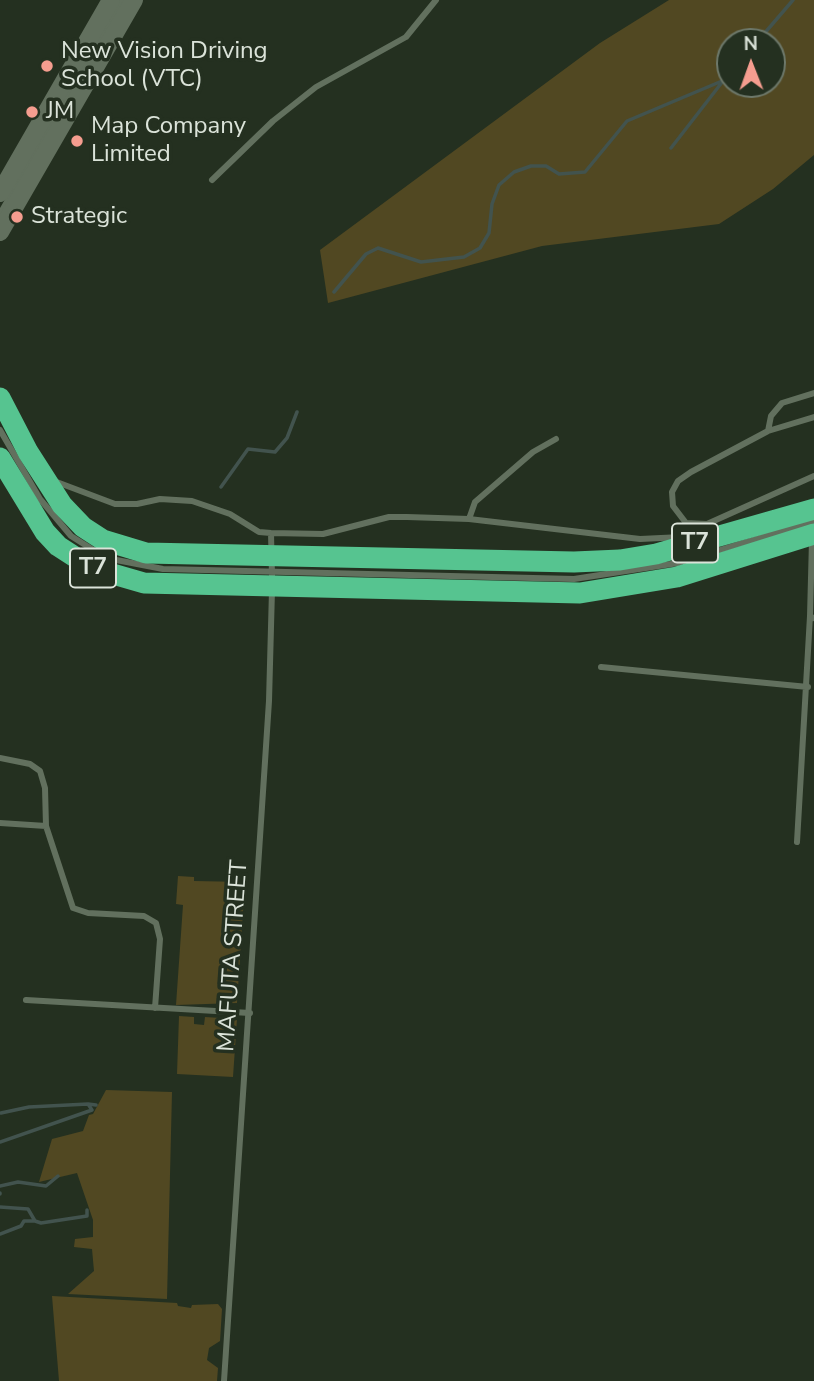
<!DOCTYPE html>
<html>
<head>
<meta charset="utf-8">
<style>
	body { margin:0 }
	#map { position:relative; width:814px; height:1381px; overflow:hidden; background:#243020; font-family:"Nunito Sans",sans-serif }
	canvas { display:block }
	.north { position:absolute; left:716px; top:28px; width:70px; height:70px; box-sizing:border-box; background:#243020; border:2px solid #6d786a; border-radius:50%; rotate:359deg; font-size:19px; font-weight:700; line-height:28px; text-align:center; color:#dbe3d9 }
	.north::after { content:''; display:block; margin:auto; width:24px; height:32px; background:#f59d8f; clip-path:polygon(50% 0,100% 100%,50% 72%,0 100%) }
</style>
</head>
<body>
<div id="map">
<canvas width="814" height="1381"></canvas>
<div class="north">N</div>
</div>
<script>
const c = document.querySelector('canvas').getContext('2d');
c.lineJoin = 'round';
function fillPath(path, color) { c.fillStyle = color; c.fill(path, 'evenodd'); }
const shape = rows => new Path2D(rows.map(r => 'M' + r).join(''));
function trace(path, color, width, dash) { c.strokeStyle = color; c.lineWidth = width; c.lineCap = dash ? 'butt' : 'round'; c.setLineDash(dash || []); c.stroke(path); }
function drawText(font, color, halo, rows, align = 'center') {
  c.font = font + ' "Nunito Sans",sans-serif'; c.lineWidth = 7; c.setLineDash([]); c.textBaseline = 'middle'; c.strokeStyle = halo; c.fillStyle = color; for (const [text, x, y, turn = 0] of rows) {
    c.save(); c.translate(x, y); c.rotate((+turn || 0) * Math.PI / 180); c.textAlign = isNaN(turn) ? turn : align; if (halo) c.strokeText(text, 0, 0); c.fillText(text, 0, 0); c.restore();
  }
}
const green = shape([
	[669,0,814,0,814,155,773,189,719,224,542,246,328,303,320,250,600,43],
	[730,42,772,42,772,84,730,84],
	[178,876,194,877,194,881,245,882,237,1003,176,1005,183,905,176,904],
	[179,1016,194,1017,194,1024,204,1025,205,1017,237,1019,233,1077,177,1074],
	[106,1090,172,1092,167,1299,68,1294,94,1271,92,1249,74,1247,75,1239,93,1237,93,1220,77,1173,39,1182,52,1139,83,1131,89,1115,93,1114],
	[52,1296,177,1303,178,1306,191,1308,192,1305,218,1304,222,1309,220,1341,209,1348,207,1360,218,1368,217,1381,59,1381]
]);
const stream = shape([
	[757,42,793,0],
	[671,148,730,72],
	[334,292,366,254,378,248,421,262,464,257,480,248,489,233,492,204,499,185,514,172,531,166,546,166,559,174,585,172,627,121,722,81],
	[221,487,248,449,275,452,287,438,297,412],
	[1,1113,29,1107,88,1104],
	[0,1142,92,1110,88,1104,96,1105],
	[0,1186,18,1182,46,1186,58,1176],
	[0,1193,0,1194],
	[0,1207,28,1209,35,1221,41,1223,87,1216,87,1210],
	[0,1234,21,1226,24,1221,35,1221]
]);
const lane = shape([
	[212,180,273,121,316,87,406,37,436,0],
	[0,214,123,0],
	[814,417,768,431,691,472,678,481,672,492,673,506,686,523,707,524,814,476],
	[0,430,40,499,71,536,106,558,163,569,574,579,678,563,814,521],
	[768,431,771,416,782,403,814,393],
	[54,481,115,504,137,504,160,499,192,501,230,514,259,532,271,533,323,534,389,517,407,517,469,519,640,539,682,537],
	[469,519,475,502,533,452,556,439],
	[271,533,272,576],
	[812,540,810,616,813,618],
	[601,667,808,687],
	[0,758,30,764,40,771,45,788,46,826,73,908,88,913,144,916,156,923,160,939,155,1008],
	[0,823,46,826],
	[797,842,810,616],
	[26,1000,250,1013],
	[224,1381,269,701,272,590]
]);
const secondary = shape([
	[0,193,111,0],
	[0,232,134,0]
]);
const highway = shape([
	[0,398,28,452,62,505,83,527,103,540,146,553,574,562,620,560,656,554,814,509],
	[0,458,45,532,58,546,92,568,144,583,580,593,677,577,814,534]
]);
const markers = [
	[47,66,7,"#f59d8f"],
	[32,112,7,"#f59d8f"],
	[77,141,7,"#f59d8f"],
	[17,217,7,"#f59d8f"]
];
const shields = [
	[695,543,46],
	[93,568,46]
];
const shieldNames = [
	["T7",695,543],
	["T7",93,568]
];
const poiNames = [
	["New Vision Driving",61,52],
	["School (VTC)",61,80],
	["JM",46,112],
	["Map Company",91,127],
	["Limited",91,155],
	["Strategic",31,217]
];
const streetNames = [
	["MAFUTA STREET",234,956,-86]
];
fillPath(green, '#514822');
trace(stream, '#42534e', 3.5);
trace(lane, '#62705e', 6);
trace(secondary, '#62705e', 18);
trace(highway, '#56c490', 21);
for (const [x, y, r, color] of markers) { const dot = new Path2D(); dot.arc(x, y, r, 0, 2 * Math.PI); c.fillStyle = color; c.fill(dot); trace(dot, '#243020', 2.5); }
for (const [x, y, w] of shields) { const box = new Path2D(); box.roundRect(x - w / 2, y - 19.5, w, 39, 5); c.fillStyle = '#243020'; c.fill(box); trace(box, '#dbe3d9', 2); }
drawText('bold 23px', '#dbe3d9', null, shieldNames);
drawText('24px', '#dbe3d9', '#243020', poiNames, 'left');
drawText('24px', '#dbe3d9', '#243020', streetNames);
</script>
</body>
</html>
